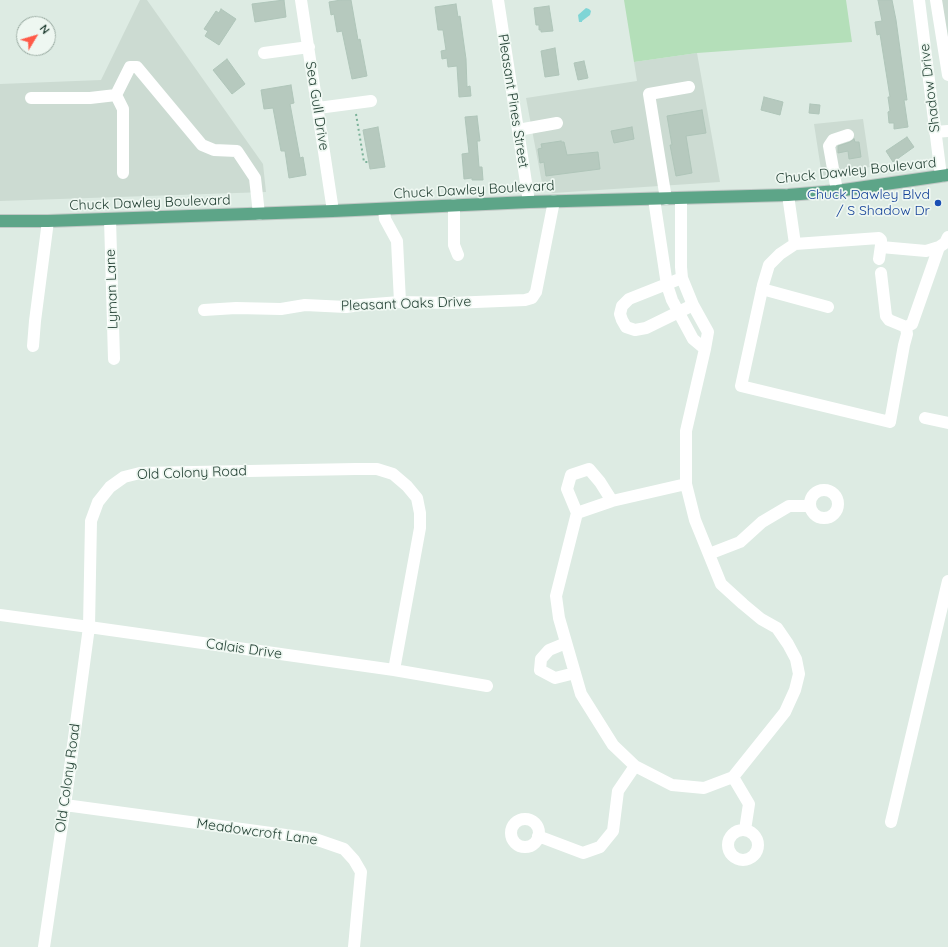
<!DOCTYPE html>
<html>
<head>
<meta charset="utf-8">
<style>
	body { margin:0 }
	#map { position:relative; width:948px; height:947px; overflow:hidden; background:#ddebe3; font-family:Quicksand,sans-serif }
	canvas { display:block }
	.north { position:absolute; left:16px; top:16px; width:40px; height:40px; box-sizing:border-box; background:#eef7f1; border:1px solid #9baca3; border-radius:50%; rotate:52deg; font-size:11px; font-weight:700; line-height:16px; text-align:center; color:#1e3c2f }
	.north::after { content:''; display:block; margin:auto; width:14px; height:18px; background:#ff5a48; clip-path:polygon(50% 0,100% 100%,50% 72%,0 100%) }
</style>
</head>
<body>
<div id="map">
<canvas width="948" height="947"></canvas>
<div class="north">N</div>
</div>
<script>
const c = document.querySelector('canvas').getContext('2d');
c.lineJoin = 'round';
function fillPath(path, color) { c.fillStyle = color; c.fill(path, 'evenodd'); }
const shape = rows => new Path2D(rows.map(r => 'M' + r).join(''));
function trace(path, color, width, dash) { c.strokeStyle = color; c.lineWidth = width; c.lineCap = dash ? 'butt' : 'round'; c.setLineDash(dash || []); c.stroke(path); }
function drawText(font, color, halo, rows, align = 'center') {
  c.font = font + ' Quicksand,sans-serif'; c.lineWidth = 3.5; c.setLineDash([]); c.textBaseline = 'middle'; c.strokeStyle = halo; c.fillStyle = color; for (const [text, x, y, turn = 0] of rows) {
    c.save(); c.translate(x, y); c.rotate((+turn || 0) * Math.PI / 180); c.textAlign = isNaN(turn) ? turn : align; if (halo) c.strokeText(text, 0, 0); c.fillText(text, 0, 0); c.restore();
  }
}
const built = shape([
	[140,0,147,0,263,164,266,192,0,201,0,84,101,80],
	[941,0,948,0,948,51],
	[697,53,720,182,553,193,545,189,542,183,526,98,637,81,634,62],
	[863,119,870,167,822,176,814,124]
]);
const green = shape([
	[624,0,846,0,852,42,697,53,634,62]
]);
const water = shape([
	[586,8,589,9,591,11,590,15,582,21,582,22,579,22,578,15]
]);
const building = shape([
	[284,0,286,17,255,22,252,4,284,0],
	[341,0,351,0,358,40,360,39,367,76,352,79,342,31,337,32,334,14,331,15,329,2,341,0],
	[878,0,892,0,896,20,907,100,904,100,908,127,894,129,894,123,889,123,888,112,890,111,888,97,890,97,880,34,877,35,875,22,882,21,878,0],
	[456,4,458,17,460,16,466,59,467,87,470,86,471,96,459,97,457,66,448,67,447,58,442,59,441,51,446,50,443,30,438,30,435,7,456,4],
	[549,6,553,31,541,32,541,30,539,30,539,25,536,25,534,8,549,6],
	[221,9,236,19,219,45,205,36,208,31,204,29,216,11,219,13,221,9],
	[555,48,559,75,545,77,541,51,555,48],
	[227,59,245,84,232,94,213,70,227,59],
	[584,61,588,78,578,80,574,63,584,61],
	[291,85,294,103,290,104,300,158,303,157,306,175,289,178,285,151,281,151,273,108,264,109,261,90,291,85],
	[764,97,783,102,780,115,761,110,764,97],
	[810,104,820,105,819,114,809,113,810,104],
	[702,110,706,133,686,136,692,173,676,176,670,145,672,145,667,116,702,110],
	[477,116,480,141,477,141,479,167,482,167,483,180,472,180,472,178,464,179,462,154,469,153,465,117,477,116],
	[378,127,385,167,370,169,363,130,378,127],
	[632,127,634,139,614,143,611,131,632,127],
	[907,137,914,147,893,162,886,151,907,137],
	[854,139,855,142,859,142,861,157,849,159,848,151,838,153,838,146,850,142,854,139],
	[561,141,561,142,564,142,567,155,598,152,600,169,546,176,544,162,540,163,538,149,542,148,541,144,561,141]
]);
const path = shape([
	[356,114,364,162,368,162]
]);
const minor = shape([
	[301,0,333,211],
	[498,0,529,202],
	[919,0,941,176],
	[936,0,948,75],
	[264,53,309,47],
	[116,95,123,109,123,173],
	[31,98,90,98,116,95,130,67,137,67,202,145,214,150,237,151,255,178,259,214],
	[318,108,371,101],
	[518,130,557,123],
	[935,132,948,131],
	[837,191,829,146,833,140,848,135],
	[788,195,795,244,780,254,769,265,763,285,741,386,890,422,904,345,907,334,906,327,889,320,886,316,881,273],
	[681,198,681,267,682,278,693,305,708,332,705,349,686,431,686,484,695,520,721,584,743,604,761,619,777,628,788,644,796,659,799,674,795,690,785,712,733,777,704,788,672,785,635,766,613,745,581,694,559,618,556,596,577,513,612,501,686,484],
	[654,199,667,285,672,300,693,339,705,349],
	[666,199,649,94,689,87],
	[454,205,454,245,458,255],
	[384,209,385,219,397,241,400,302],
	[110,219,114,359],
	[795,244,879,238,881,240,881,245,879,259],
	[881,247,926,251,939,247,945,243,948,237],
	[682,278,629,299,622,306,620,314,622,320,626,327,635,330,646,328,693,305],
	[762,289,828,307],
	[204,310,236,308,281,309,305,305,346,307,361,305,400,302,451,303,525,300,532,298,536,292,554,201],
	[906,327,912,324,939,247],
	[33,346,35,321,48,221],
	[925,418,948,423],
	'810 504a14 14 0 1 1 28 0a14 14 0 1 1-28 0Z',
	[577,513,567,489,571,475,589,469,600,482,612,501],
	[709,554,740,542,762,522,789,506,810,506],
	[0,615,89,627,394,670,487,686],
	[566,643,549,650,541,659,540,670,555,678,575,673],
	[733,777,749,804,745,830],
	[65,805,315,839,344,849,354,860,361,872,354,947],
	'511 833a14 14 0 1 1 28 0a14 14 0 1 1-28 0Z',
	[891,822,948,581],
	'728 845a15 15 0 1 1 30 0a15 15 0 1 1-30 0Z',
	[538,836,583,853,600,847,613,831,618,791,635,766],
	[44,947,65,805,89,627,91,521,98,502,110,487,124,477,140,473,356,469,377,469,393,474,407,486,417,498,420,513,420,528,394,670]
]);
const major = shape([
	[0,221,48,221,333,211,529,202,788,195,837,191,948,175]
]);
const markers = [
	[938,203,4,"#1a4fb4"]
];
const streetNames = [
	["Shadow Drive",930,88,-97],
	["Pleasant Pines Street",513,101,81],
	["Sea Gull Drive",317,106,81],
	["Chuck Dawley Boulevard",856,171,-6],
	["Chuck Dawley Boulevard",474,190,-3],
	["Chuck Dawley Boulevard",150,203,-2],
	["Lyman Lane",112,289,-92],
	["Pleasant Oaks Drive",406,304,-2],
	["Old Colony Road",192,473,-2],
	["Calais Drive",244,649,8],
	["Old Colony Road",68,778,-82],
	["Meadowcroft Lane",257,832,8]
];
const transitNames = [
	["Chuck Dawley Blvd",930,195],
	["/ S Shadow Dr",930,211]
];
fillPath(built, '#ccdbd2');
fillPath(green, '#b4dfb9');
fillPath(water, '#7fd5d6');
fillPath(building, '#b6c9be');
trace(building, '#afc5b9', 1);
trace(major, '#c0c8c5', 14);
trace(path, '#7bb299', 2, [2, 3]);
trace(minor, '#fff', 12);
trace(major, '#5da588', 12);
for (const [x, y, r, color] of markers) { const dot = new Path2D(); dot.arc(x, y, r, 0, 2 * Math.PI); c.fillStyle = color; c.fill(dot); trace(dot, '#eef7f1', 1.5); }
drawText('14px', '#1e3c2f', '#eef7f1', streetNames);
drawText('14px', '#164399', '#eef7f1', transitNames, 'right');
</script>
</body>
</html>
